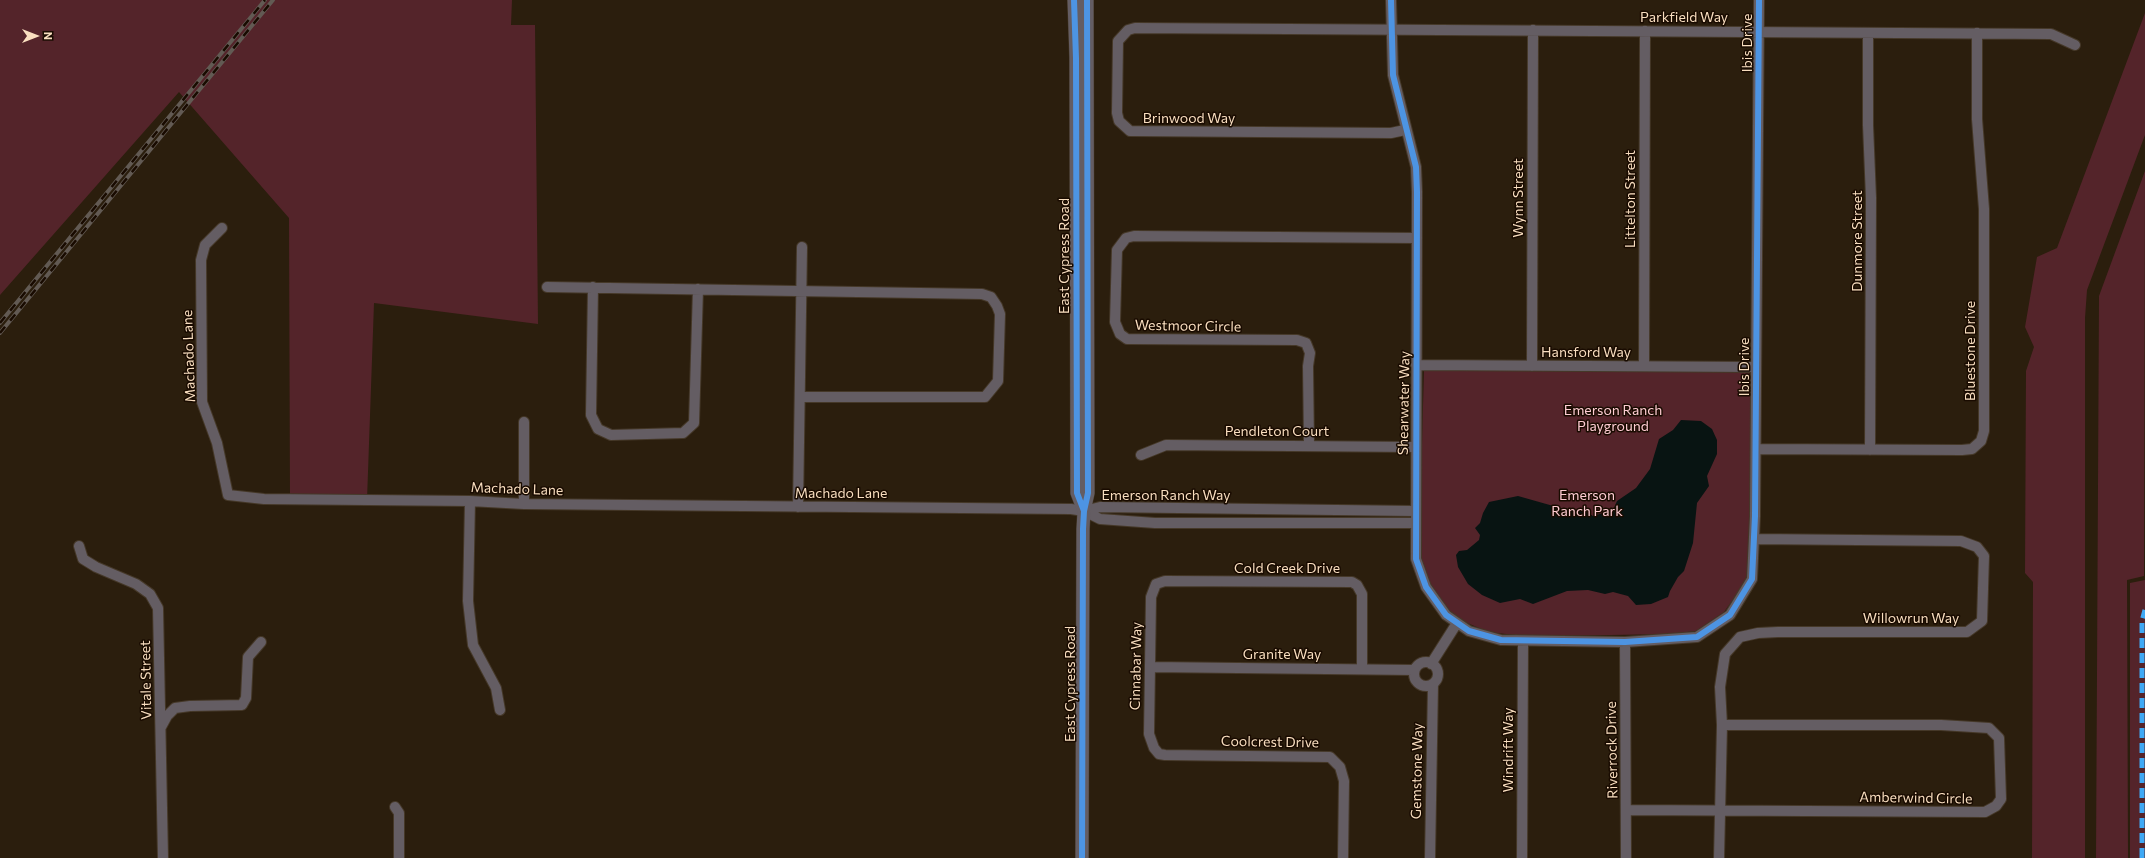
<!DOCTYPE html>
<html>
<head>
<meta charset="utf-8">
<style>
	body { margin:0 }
	#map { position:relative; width:2145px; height:858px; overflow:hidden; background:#2b1e0d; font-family:Commissioner,sans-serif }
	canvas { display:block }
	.north { position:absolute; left:16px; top:16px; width:40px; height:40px; -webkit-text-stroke:3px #190b00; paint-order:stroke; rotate:90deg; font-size:11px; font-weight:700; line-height:16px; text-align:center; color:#f9debf }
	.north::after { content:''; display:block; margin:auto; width:14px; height:18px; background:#f9debf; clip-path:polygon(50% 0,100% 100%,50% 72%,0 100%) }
</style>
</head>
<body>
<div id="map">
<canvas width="2145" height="858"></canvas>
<div class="north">N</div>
</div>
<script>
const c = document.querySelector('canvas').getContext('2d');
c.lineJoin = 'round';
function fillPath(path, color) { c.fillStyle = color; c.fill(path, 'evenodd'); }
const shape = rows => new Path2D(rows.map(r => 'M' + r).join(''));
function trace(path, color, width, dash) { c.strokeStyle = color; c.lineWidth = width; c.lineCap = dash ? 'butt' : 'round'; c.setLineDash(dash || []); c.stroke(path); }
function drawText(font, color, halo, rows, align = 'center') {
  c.font = font + ' Commissioner,sans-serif'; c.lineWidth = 3; c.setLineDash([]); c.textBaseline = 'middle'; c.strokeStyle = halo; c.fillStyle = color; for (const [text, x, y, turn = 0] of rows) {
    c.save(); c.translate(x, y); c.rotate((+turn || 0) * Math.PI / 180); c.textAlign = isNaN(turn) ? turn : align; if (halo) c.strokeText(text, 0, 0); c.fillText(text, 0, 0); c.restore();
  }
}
const green = shape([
	[0,0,512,0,511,25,535,25,538,324,374,303,367,500,290,503,289,218,179,92,0,295],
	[2145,13,2145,135,2087,290,2085,318,2085,858,2032,858,2033,582,2025,573,2026,371,2034,347,2025,327,2037,257,2057,248],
	[2145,171,2144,576,2127,580,2128,858,2096,858,2099,296],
	[1424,370,1747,370,1754,382,1752,494,1747,580,1724,612,1696,631,1669,634,1610,635,1524,636,1488,632,1454,617,1431,588,1419,551],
	[2145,580,2145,858,2130,858,2130,583]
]);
const water = shape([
	[1681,420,1701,421,1712,429,1717,440,1717,454,1707,476,1709,486,1697,503,1693,543,1684,571,1678,577,1670,591,1668,597,1651,604,1636,605,1628,596,1613,592,1605,594,1588,590,1567,591,1533,604,1520,599,1500,603,1482,595,1468,584,1458,567,1456,555,1459,551,1467,550,1479,540,1480,535,1475,528,1480,523,1483,513,1489,502,1518,496,1571,511,1584,511,1593,516,1613,510,1617,501,1636,488,1650,469,1659,439,1673,430]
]);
const minor = shape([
	[1391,0,1393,75,1416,167,1417,192,1416,559,1426,587,1446,615,1469,631,1501,640,1625,642,1697,637,1730,615,1752,579,1755,516,1759,0],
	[1868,33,1868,125,1871,198,1870,450],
	[1405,130,1391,133,1130,131,1119,121,1117,113,1118,41,1128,30,1135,28,2051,34,2075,45],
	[222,228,205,245,201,260,202,402,217,443,228,495,264,499,470,501,524,504,1071,509,1084,511,1100,519,1155,523,1415,523],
	[547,287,982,294,991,297,997,306,1000,314,998,381,985,397,800,397],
	[593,287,591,415,598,429,611,435,683,433,694,423,698,289],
	[1416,365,1756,367],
	[1532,366,1533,30],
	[1644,366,1645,31],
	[524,422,524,504],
	[1309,445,1308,366,1310,353,1306,343,1297,340,1127,339,1120,334,1115,322,1117,250,1126,238,1134,236,1417,238],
	[1756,449,1962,450,1972,449,1981,441,1984,431,1984,209,1977,119,1977,33],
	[1141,455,1166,445,1415,447],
	[470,501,468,601,473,645,496,688,500,710],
	[798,507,802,247],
	[1084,511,1100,507,1415,511],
	[79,546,83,559,96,567,136,584,150,594,158,608,163,858],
	[1625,642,1626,858],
	'1414 674a12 12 0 1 1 24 0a12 12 0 1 1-24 0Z',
	[1431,664,1457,623],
	[1150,667,1414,670],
	[161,727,167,716,175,708,190,706,242,705,246,698,248,657,261,642],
	[395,807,399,813,399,858],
	[1627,810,1985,812,1996,806,2001,799,1999,738,1989,728,1941,725,1722,725],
	[1343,858,1344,781,1340,767,1330,757,1165,755,1159,754,1154,748,1149,734,1151,597,1156,584,1165,581,1352,582,1357,585,1362,594,1362,669],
	[1430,858,1433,684],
	[1522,858,1523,642],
	[1719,858,1722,725,1720,687,1725,654,1740,637,1758,633,1778,632,1967,632,1982,621,1984,556,1977,547,1961,541,1755,539]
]);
const tertiary = shape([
	[1074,0,1076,58,1077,493,1084,511],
	[1082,858,1083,529,1084,511,1088,493,1087,0]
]);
const rail = shape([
	[0,323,265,0],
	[0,333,273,0]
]);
const quiet = shape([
	[2142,858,2142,621,2145,610]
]);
const cycleway = shape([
	[1074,0,1076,58,1077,493,1084,511],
	[1391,0,1393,75,1416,167,1417,192,1416,559,1426,587,1446,615,1469,631,1501,640,1625,642,1697,637,1730,615,1752,579,1755,516,1759,0],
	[1082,858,1083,529,1084,511,1088,493,1087,0]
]);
const streetNames = [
	["Parkfield Way",1684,17],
	["Ibis Drive",1747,43,-90],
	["Brinwood Way",1189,118],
	["Wynn Street",1518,198,-90],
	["Littelton Street",1630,199,-90],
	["Dunmore Street",1857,241,-90],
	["East Cypress Road",1064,256,-90],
	["Westmoor Circle",1188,326,1],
	["Bluestone Drive",1970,351,-90],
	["Hansford Way",1586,352],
	["Machado Lane",189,356,-92],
	["Ibis Drive",1744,367,-90],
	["Shearwater Way",1404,403,-89],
	["Pendleton Court",1277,431],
	["Machado Lane",517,489,2],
	["Machado Lane",841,493],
	["Emerson Ranch Way",1166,495],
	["Cold Creek Drive",1287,568],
	["Willowrun Way",1911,618],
	["Granite Way",1282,654],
	["Cinnabar Way",1136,666,-89],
	["Vitale Street",146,680,-91],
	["East Cypress Road",1070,684,-90],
	["Coolcrest Drive",1270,742,1],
	["Windrift Way",1508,750,-90],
	["Riverrock Drive",1612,750,-91],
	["Gemstone Way",1417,771,-89],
	["Amberwind Circle",1916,798,1]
];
const parkNames = [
	["Emerson Ranch",1613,410],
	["Playground",1613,426],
	["Emerson",1587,495],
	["Ranch Park",1587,511]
];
fillPath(green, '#54242a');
fillPath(water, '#081412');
trace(minor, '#453828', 12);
trace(tertiary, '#453828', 14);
trace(minor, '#645d63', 10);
trace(tertiary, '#645d63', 13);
trace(rail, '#625a53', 4);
trace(rail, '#190b00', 2.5, [8]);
trace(quiet, '#3fa9f5', 5, [10, 5]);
trace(cycleway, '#4d94e3', 6);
drawText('14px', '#f9debf', '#190b00', streetNames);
drawText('14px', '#feccd2', '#190b00', parkNames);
</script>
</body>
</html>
